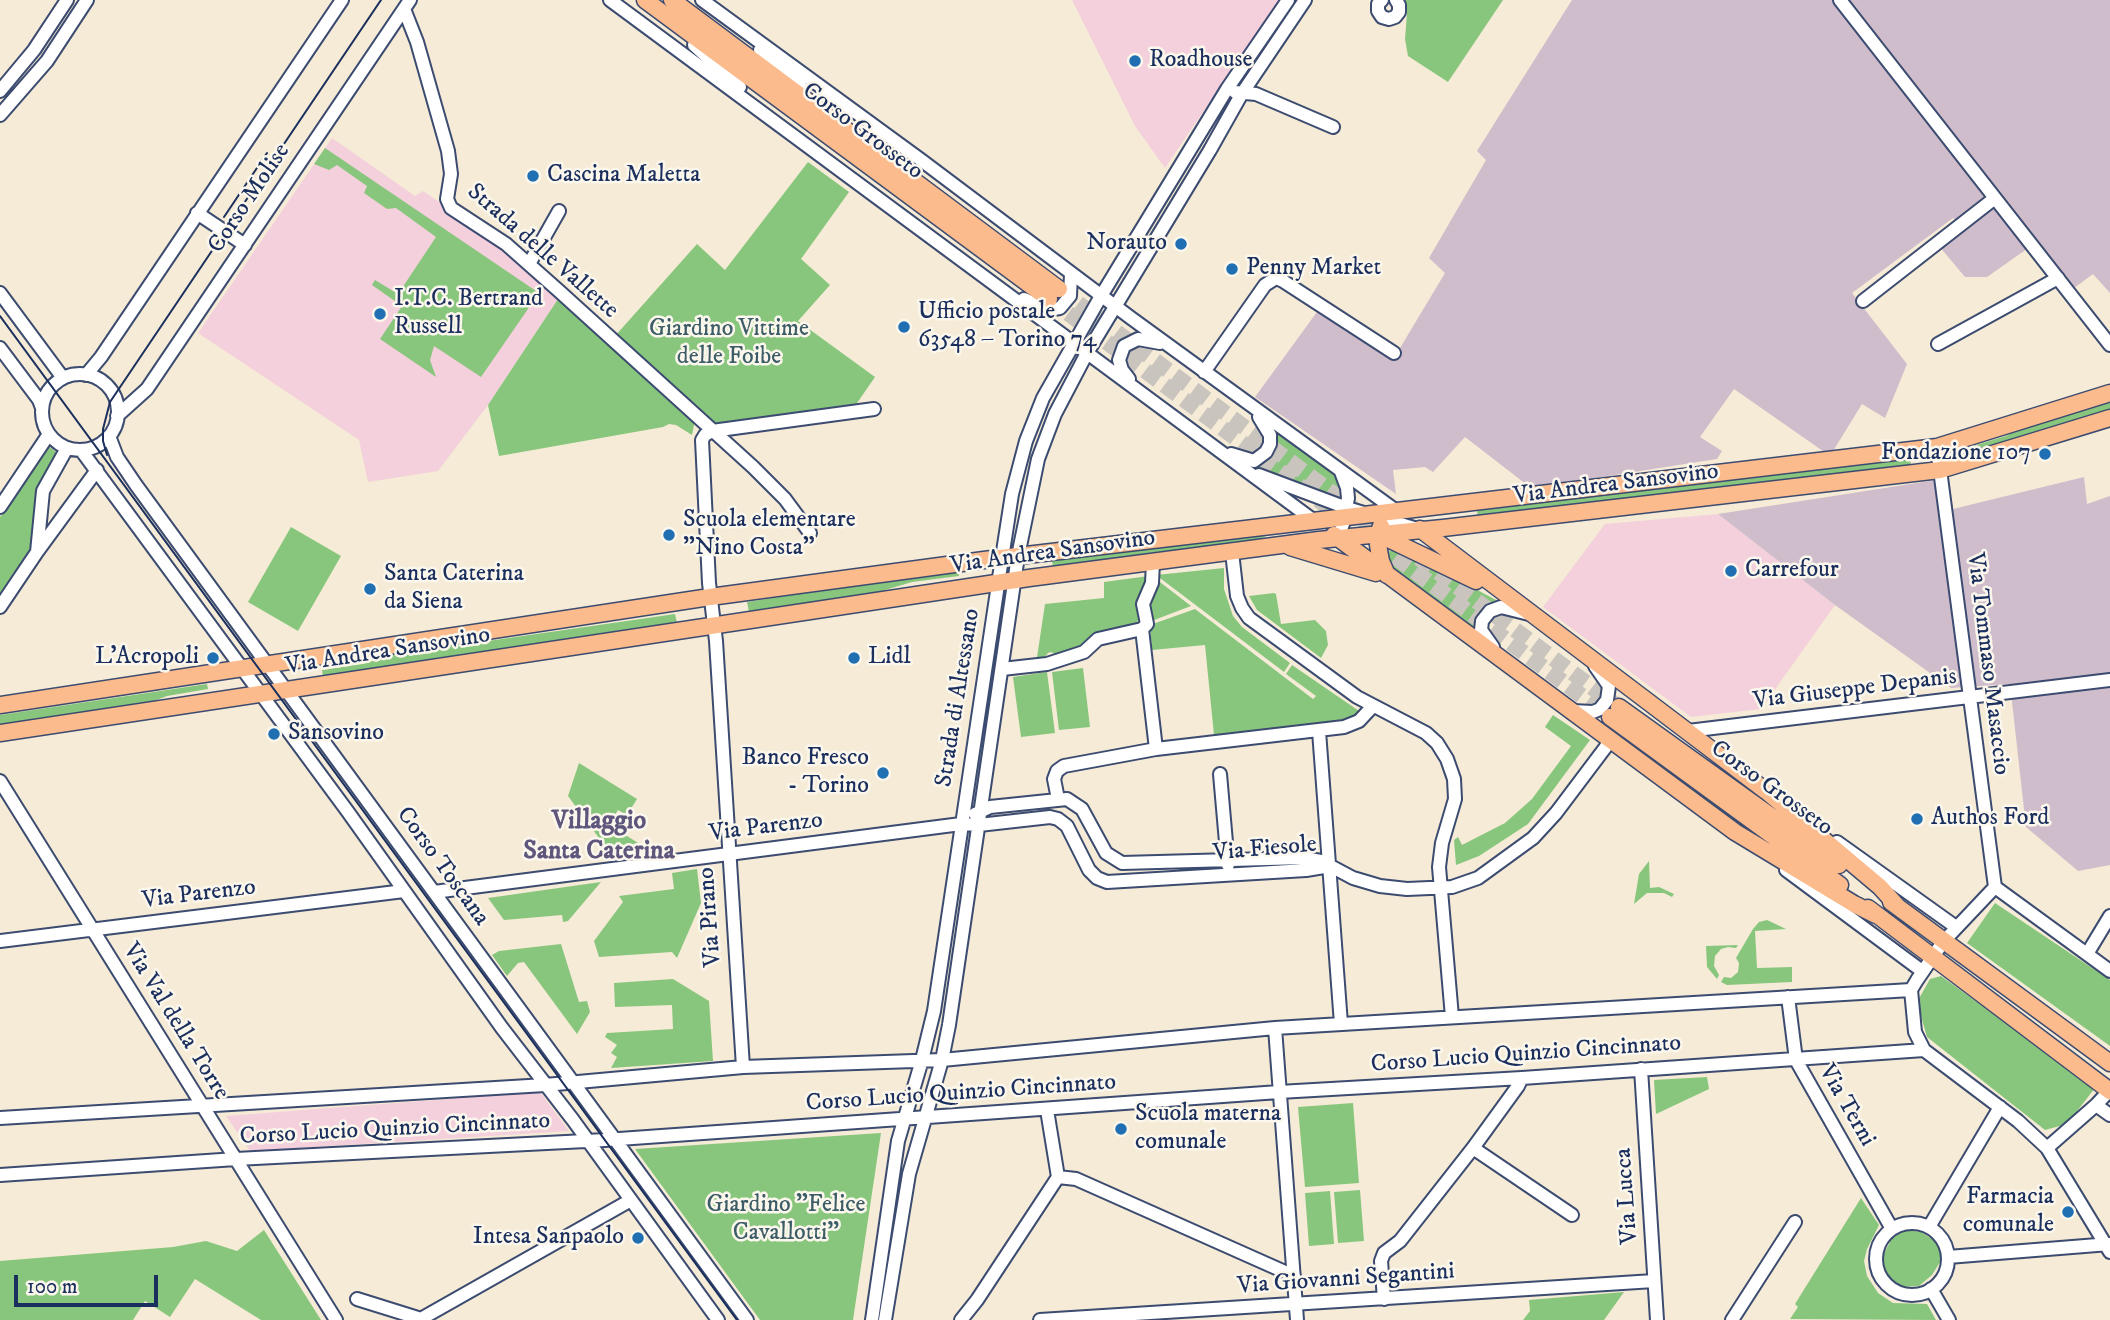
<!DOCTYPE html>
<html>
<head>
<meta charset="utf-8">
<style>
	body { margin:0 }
	#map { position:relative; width:2110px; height:1320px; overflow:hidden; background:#f5ebd6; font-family:"IM FELL DW Pica",serif }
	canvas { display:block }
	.scale { position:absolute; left:14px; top:1275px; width:144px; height:32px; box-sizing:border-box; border:4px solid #1b2f5e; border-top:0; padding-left:9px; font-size:21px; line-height:24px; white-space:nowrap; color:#1b2f5e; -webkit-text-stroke:5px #fbf7ec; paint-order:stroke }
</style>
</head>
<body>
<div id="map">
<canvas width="2110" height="1320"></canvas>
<div class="scale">100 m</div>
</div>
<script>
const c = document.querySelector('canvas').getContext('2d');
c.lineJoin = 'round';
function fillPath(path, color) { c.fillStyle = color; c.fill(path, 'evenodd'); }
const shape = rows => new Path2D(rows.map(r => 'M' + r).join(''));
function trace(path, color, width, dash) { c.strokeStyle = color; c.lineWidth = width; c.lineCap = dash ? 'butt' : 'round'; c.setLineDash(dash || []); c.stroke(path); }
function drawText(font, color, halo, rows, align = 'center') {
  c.font = font + ' "IM FELL DW Pica",serif'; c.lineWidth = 5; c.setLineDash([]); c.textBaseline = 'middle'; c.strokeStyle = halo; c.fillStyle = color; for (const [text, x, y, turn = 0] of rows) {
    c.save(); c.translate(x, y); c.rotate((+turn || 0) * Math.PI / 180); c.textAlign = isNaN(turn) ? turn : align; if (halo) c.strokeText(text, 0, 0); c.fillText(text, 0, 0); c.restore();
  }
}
const built = shape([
	[1072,0,1279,0,1165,168,1135,126],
	[332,138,415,196,423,191,505,247,560,296,488,405,438,471,368,482,359,440,198,333],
	[1718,514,1835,605,1761,709,1691,717,1543,607,1605,524],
	[540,1092,569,1131,250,1151,226,1116]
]);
const industrial = shape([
	[1572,0,2110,0,2110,293,2093,274,2070,291,2034,244,1987,277,1965,277,1939,246,1961,228,1953,218,1852,293,1907,364,1885,418,1862,404,1830,456,1734,389,1700,437,1722,451,1717,459,1531,488,1465,437,1433,472,1425,467,1393,470,1396,494,1255,397,1317,312,1394,358,1445,273,1429,258,1486,160,1477,151],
	[2084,477,2087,504,2110,496,2110,865,2078,871,2026,827,2010,684,1951,688,1835,605,1718,514,1949,478,1953,509]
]);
const green = shape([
	[1404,0,1503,0,1448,82,1408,56,1405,39,1407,14],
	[325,148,539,293,481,377,434,346,430,360,436,377,380,339,402,306,372,285,375,280,398,294,436,237,396,208,387,209,364,193,367,186,337,165,329,170,314,164],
	[808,162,849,192,801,259,830,285,798,321,875,377,855,406,713,428,615,336,697,244,725,270],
	[560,296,695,420,692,435,676,425,669,424,663,427,499,456,488,405],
	[2110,399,2110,412,1969,455,1967,448,2006,436,2031,423],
	[1274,429,1333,473,1340,483,1341,492,1323,494,1251,466,1276,438],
	[48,446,56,452,36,491,34,550,0,600,0,517],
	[1910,455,1911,467,1478,518,1477,511,1504,503],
	[291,527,341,556,298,631,248,602],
	[1263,532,1265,537,1243,544,1053,567,1052,561,1090,556,1114,549],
	[1400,549,1498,601,1484,608,1477,618,1476,631,1388,566,1387,551],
	[1224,568,1224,589,1233,616,1242,627,1290,663,1284,672,1156,575],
	[959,569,959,576,912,582,875,593,749,612,747,602],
	[1149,576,1141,617,1134,626,1075,651,1066,651,1056,655,1051,652,1048,653,1041,663,1036,664,1045,604,1104,598,1104,582],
	[1156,579,1191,606,1149,622,1146,602],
	[1274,593,1276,594,1281,624,1315,620,1326,631,1328,645,1321,658,1257,610,1249,596],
	[1195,609,1313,699,1316,696,1286,674,1292,665,1362,713,1344,720,1214,735,1205,645,1152,650,1150,625],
	[675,614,677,623,323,677,322,670,363,664,391,655],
	[1083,668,1090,727,1059,730,1052,672],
	[1047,672,1055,733,1021,737,1013,677],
	[207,684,208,689,167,696,149,703,0,726,0,715],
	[1553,715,1590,740,1528,824,1479,856,1456,865,1454,840,1458,837,1462,845,1505,823,1532,799,1571,746,1545,727],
	[579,763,637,799,627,815,618,810,609,825,648,849,610,853,568,796],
	[1649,861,1650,888,1659,887,1674,894,1672,897,1664,893,1647,893,1634,904,1639,874],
	[697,869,701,903,677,958,672,952,599,957,594,941,623,902,619,896,674,889,672,873],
	[601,882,568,921,563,922,562,915,504,920,488,898],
	[1995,903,2110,980,2110,1046,1967,943],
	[1767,920,1786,929,1755,931,1757,968,1792,967,1792,982,1727,985,1721,982,1724,977,1731,978,1738,972,1739,963,1736,958,1753,929,1759,922],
	[561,944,579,1002,587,1001,590,1012,577,1034,524,962,518,963,507,976,492,955,499,951],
	[1738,945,1736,948,1728,947,1721,949,1715,956,1714,966,1719,975,1717,979,1707,967,1706,946],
	[1941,976,2095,1088,2067,1124,2045,1130,1927,1037,1917,1002,1930,979],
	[673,979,709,1001,713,1061,611,1068,617,1057,611,1053,617,1045,605,1037,607,1033,673,1029,672,1005,615,1007,614,983],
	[1707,1077,1709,1089,1656,1114,1654,1080],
	[1353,1103,1359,1183,1305,1187,1298,1107],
	[881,1133,853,1320,760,1320,635,1149],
	[1360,1190,1364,1241,1338,1243,1334,1192],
	[1330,1191,1334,1244,1309,1246,1305,1193],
	[1861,1198,1879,1225,1867,1249,1864,1261,1867,1276,1878,1293,1893,1303,1927,1304,1936,1320,1790,1319,1798,1307,1795,1304],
	[264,1230,321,1320,261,1320,195,1279,170,1317,145,1301,133,1320,0,1320,0,1261,173,1247,206,1241,237,1251],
	[1904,1230,1921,1232,1934,1240,1942,1252,1942,1259,1932,1275,1919,1286,1900,1287,1895,1285,1890,1281,1880,1261,1892,1238],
	[1624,1292,1604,1320,1523,1320,1530,1311,1529,1300]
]);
const majorTunnel = shape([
	[1059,289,1390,536],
	[1049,299,1610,717],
	[1419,558,1617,706]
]);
const minor = shape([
	[610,0,1313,520],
	[702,0,921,160,1131,318,1395,510],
	[1382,0,1378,4,1378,11,1382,17,1389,19,1395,17,1399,12,1399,5,1396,0],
	[1840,0,2110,345],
	[404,9,417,42,448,151,451,174,447,199,451,208,506,244,559,291,753,467,785,499,810,533],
	[694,45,740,87],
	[760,50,803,89],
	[0,91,34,50,67,0],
	[1235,92,1256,94,1333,127],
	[0,115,47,61,87,0],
	[197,213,245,245],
	[529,264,559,211],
	[0,293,63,378],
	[1024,299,1047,310,1060,308,1070,296,1071,274],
	[1863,301,1995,198],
	[1938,344,2058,278],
	[0,348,39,400,42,408],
	[1204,372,1265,285,1276,278,1283,281,1394,353],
	'42 412a38 38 0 1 1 76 0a38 38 0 1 1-76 0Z',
	[86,375,101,357,342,0],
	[1129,379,1122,370,1119,360,1124,346,1138,339,1160,343],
	[117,416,147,389,410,0],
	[109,436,117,457,136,485,747,1320],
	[1937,447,1995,887],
	[81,450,348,812,502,1028,573,1120,718,1320],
	[1231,454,1254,461,1266,452,1270,444,1270,435,1259,417],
	[1259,475,1347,508,1414,528],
	[0,507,49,434],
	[1338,538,1343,524,1348,498,1347,488,1341,472],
	[37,552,97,470],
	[1232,552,1237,596,1242,608,1249,618,1357,697,1426,733,1437,743,1447,759,1454,779,1455,799,1442,843,1439,867,1452,1017],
	[1153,562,1152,583,1143,604,1147,624,1142,629,1156,749],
	[0,607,37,552,43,491,67,448],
	[1493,647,1481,630,1482,621,1490,611,1501,607,1529,614],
	[1002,669,1047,664,1084,652,1098,639,1142,629],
	[1572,711,1593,712,1600,709,1607,700,1609,686,1595,666],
	[1319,731,1341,1024],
	[1688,731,2110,680],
	[1220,774,1228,865],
	[0,781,336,1320],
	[1058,799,1054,779,1057,771,1064,766,1156,749,1344,727,1359,721,1373,706],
	[975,814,990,807,1067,799,1082,809,1106,853,1122,863,1304,858,1321,861,1353,878,1380,886,1407,889,1452,887,1478,878,1533,838,1556,813,1611,740],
	[1837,842,1956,927],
	[1786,870,1922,971],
	[1995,887,1943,942,1917,980,1911,990,1915,1032,1924,1050,2018,1121,2047,1148,2110,1252],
	[1995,887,2110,971],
	[434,892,961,824,979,825,1050,817,1058,819,1067,826,1089,870,1097,878,1107,882,1306,870,1330,866],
	[0,941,404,891],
	[2087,954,2110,916],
	[1788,997,1796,1060,1892,1229],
	[1275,1028,1297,1320],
	[743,1067,716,641,709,583,702,440,705,435,712,431,874,409],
	[1641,1069,1657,1320],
	[2096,1105,2110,1115],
	[1047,1110,1058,1177],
	[0,1118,545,1085,743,1067,942,1060,1275,1028,1911,990],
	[1473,1148,1572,1215],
	[2047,1148,2096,1105,2110,1090],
	[0,1175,236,1159,605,1140,1279,1092,1522,1078,1924,1050],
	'1876 1259a36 36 0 1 1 72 0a36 36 0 1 1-72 0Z',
	[1929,1227,2000,1107],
	[1948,1257,2110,1244],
	[1931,1289,1949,1320],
	[357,1299,421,1319],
	[1384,1299,1381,1261,1384,1253,1400,1241,1473,1148,1518,1086,1522,1078],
	[419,1320,631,1200],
	[872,1320,898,1141,922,1060,934,1011,1002,558,1012,494,1026,441,1043,398,1101,296,1227,89,1288,0],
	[885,1320,909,1174,942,1060,949,1025,1018,556,1038,459,1055,414,1087,353,1210,150,1241,95,1305,0],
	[961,1320,977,1300,1058,1177,1076,1179,1294,1276],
	[1040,1320,1654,1281],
	[1732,1320,1795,1222]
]);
const major = shape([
	[645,0,1049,299],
	[672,0,1059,289],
	[1381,526,1378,534,1378,545,1381,561,1387,575],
	[1420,529,1766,791,1880,887,1898,907],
	[1334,535,1735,832,1854,904,1876,915],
	[1380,535,1476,581],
	[1290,547,1376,573],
	[0,705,710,597,984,560,1937,447,2110,393],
	[1619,707,1839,865],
	[1610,717,1840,885],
	[0,733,1029,578,1319,540,1443,528,1940,470,2110,418],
	[1891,902,2110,1063],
	[1868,908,2110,1091]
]);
const tram = shape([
	[224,217,267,153],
	[0,316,737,1320],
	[107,455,103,441,103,429,110,402,381,0]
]);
const markers = [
	[1135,61,7,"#1f6fb2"],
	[533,176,7,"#1f6fb2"],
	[1181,244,7,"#1f6fb2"],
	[1232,269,7,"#1f6fb2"],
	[380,314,7,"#1f6fb2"],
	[904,327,7,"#1f6fb2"],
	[2045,454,7,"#1f6fb2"],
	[669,535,7,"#1f6fb2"],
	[1731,571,7,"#1f6fb2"],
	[370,589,7,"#1f6fb2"],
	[213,658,7,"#1f6fb2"],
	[854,658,7,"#1f6fb2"],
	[274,734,7,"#1f6fb2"],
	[883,773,7,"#1f6fb2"],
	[1917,819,7,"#1f6fb2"],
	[1121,1129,7,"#1f6fb2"],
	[2068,1212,7,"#1f6fb2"],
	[638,1238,7,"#1f6fb2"]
];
const poiNames = [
	["Roadhouse",1149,61],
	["Cascina Maletta",547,176],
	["Norauto",1167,244,"right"],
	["Penny Market",1246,269],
	["I.T.C. Bertrand",394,300],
	["Russell",394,328],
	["Ufficio postale",918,313],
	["63548 – Torino 74",918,341],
	["Fondazione 107",2031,454,"right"],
	["Scuola elementare",683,521],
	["\"Nino Costa\"",683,549],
	["Carrefour",1745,571],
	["Santa Caterina",384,575],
	["da Siena",384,603],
	["L'Acropoli",199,658,"right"],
	["Lidl",868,658],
	["Sansovino",288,734],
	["Banco Fresco",869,759,"right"],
	["- Torino",869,787,"right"],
	["Authos Ford",1931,819],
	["Scuola materna",1135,1115],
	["comunale",1135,1143],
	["Farmacia",2054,1198,"right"],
	["comunale",2054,1226,"right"],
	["Intesa Sanpaolo",624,1238,"right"]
];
const streetNames = [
	["Corso Grosseto",862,132,37],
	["Corso Molise",250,199,-56],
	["Strada delle Vallette",542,252,41],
	["Via Andrea Sansovino",1616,485,-7],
	["Via Andrea Sansovino",1053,553,-8],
	["Via Andrea Sansovino",388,652,-9],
	["Via Tommaso Masaccio",1987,664,83],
	["Via Giuseppe Depanis",1855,690,-7],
	["Strada di Altessano",959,698,-81],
	["Corso Grosseto",1771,789,36],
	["Via Parenzo",766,828,-7],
	["Via Fiesole",1265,850,-5],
	["Corso Toscana",442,867,54],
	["Via Parenzo",199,895,-7],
	["Via Pirano",711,917,-94],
	["Via Val della Torre",175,1022,58],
	["Corso Lucio Quinzio Cincinnato",1526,1055,-4],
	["Corso Lucio Quinzio Cincinnato",961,1094,-4],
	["Via Terni",1846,1106,60],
	["Corso Lucio Quinzio Cincinnato",395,1130,-3],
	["Via Lucca",1628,1196,-94],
	["Via Giovanni Segantini",1346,1280,-4]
];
const parkNames = [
	["Giardino Vittime",729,330],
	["delle Foibe",729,358],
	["Giardino \"Felice",786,1206],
	["Cavallotti\"",786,1234]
];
const neighbourhoodNames = [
	["Villaggio",599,823],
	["Santa Caterina",599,853]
];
fillPath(built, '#f4cfdc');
fillPath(industrial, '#d0bdcc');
fillPath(green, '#89c67d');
trace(majorTunnel, '#c9c5be', 16, [16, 8]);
trace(minor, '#3c4b70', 16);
trace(major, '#3c4b70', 19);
trace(minor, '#fff', 12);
trace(major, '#fbbb8d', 16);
trace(tram, '#1b2f5e', 2);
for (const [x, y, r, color] of markers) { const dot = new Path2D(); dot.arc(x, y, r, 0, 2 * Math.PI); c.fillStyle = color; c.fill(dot); trace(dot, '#fbf7ec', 2.5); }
drawText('24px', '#1b2f5e', '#fbf7ec', poiNames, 'left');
drawText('24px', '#1b2f5e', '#fbf7ec', streetNames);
drawText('24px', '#3c5c67', '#fbf7ec', parkNames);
drawText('bold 26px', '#5e567c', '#fbf7ec', neighbourhoodNames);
</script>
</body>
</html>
